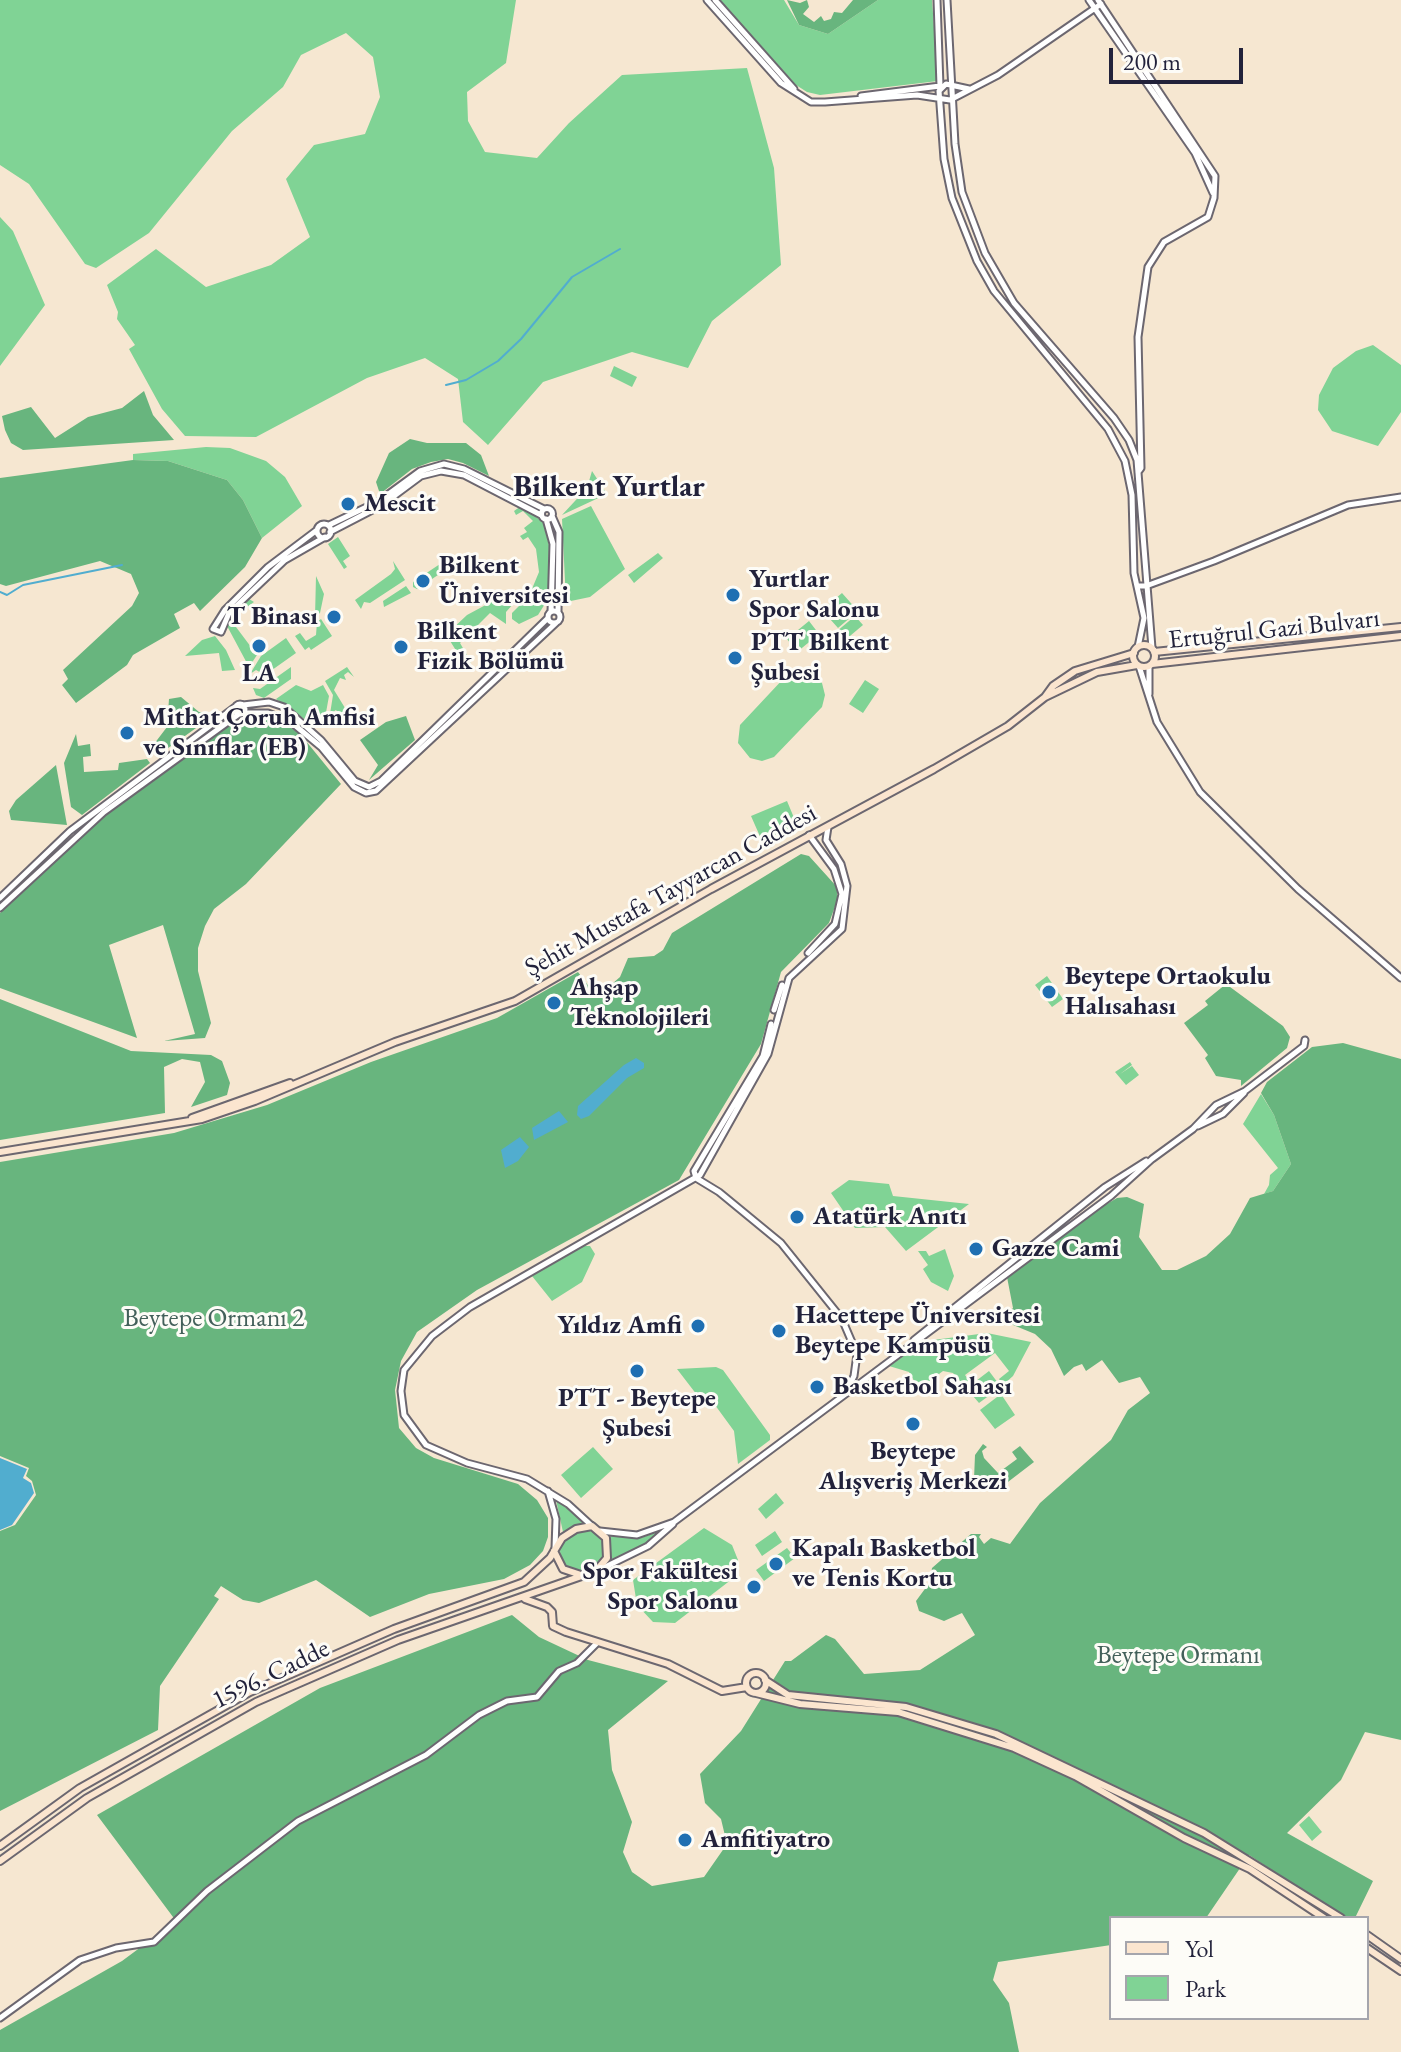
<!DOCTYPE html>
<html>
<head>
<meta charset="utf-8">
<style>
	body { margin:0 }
	#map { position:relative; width:1401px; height:2052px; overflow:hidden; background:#f6e7d1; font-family:"EB Garamond",serif }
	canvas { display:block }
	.legend { position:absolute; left:1109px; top:1916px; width:260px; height:104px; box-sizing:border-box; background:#fdfcf7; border:2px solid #a5a5ac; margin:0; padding:10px 14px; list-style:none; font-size:24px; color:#22223b }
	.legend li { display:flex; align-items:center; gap:16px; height:40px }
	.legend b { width:40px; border:2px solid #a5a5ac }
	.scale { position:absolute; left:1109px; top:48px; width:134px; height:36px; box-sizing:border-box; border:4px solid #22223b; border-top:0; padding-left:10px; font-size:24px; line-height:28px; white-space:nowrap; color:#22223b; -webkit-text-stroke:6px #fdfcf7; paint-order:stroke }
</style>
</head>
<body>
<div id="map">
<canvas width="1401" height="2052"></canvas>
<ul class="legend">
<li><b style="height:10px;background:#fbe5cf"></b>Yol</li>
<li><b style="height:22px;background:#80d395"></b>Park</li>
</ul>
<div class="scale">200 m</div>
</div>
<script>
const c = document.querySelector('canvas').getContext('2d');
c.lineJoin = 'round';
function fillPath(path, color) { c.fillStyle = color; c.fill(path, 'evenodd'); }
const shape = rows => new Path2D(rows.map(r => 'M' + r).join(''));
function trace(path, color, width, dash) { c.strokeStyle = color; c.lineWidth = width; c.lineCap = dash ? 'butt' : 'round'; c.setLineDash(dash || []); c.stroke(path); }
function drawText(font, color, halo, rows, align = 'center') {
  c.font = font + ' "EB Garamond",serif'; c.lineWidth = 6; c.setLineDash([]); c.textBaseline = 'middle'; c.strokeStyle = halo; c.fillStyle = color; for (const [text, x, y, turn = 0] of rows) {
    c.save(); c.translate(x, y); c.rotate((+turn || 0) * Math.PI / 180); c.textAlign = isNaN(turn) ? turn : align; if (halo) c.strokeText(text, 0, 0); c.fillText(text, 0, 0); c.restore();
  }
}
const green = shape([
	[0,0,516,0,506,63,467,92,468,121,485,152,537,158,569,123,622,75,747,68,774,168,781,265,712,321,688,368,632,352,543,382,488,445,463,422,458,379,425,358,367,378,256,437,185,436,162,409,129,349,135,345,117,319,118,312,107,285,156,249,206,287,271,265,310,237,286,179,314,145,365,134,380,97,373,57,346,33,301,55,283,87,232,131,149,233,96,268,85,264,29,184,0,165],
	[720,0,784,0,799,25,828,34,878,0,932,0,938,81,820,95,807,92,796,85],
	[0,217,13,231,45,305,0,366],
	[1373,345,1401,365,1401,412,1378,446,1332,431,1318,410,1319,395,1333,368,1356,351],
	[614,366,637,377,632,387,610,376],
	[206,447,230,448,266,461,285,477,302,506,262,538,243,500,227,480,168,461,133,460,133,454],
	[592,471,607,494,562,515,587,488],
	[521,506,543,522,549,545,548,599,538,615,519,624,512,619,512,613,529,596,539,572,536,549,528,537,523,540,520,536,527,532,524,528,533,521,523,511,516,515,514,511],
	[591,506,625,569,590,597,566,602,562,519],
	[338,537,350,556,343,561,347,567,344,569,328,544],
	[658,553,663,558,634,583,628,575],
	[393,561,405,580,370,603,364,602,361,609,355,600,391,574,395,569],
	[443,562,447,569,417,589,413,587,413,582],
	[316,576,324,594,320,613,315,617],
	[406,586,411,593,384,607,383,601],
	[508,593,514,600,522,594,506,612,506,624,490,613,460,643,471,662,465,665,447,636,450,631,467,615],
	[842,593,858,611,838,628,822,610],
	[249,599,254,602,230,619,257,655,249,667,226,624,230,614],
	[855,616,863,625,844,641,836,632],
	[321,619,332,636,311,650,309,647,305,650,295,636,300,633,306,641,316,635,317,622],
	[809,621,819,634,797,652,787,639],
	[215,636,226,650,235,670,222,671,219,653,185,656,202,640],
	[286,638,296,653,265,675,256,670,250,674,261,656],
	[291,667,291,679,264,698,256,695,253,688,260,689],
	[347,667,354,677,348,672,344,675,346,680,340,678,334,690,353,721,347,725,336,710,330,714,333,695,325,681],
	[801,671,813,674,822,683,825,695,822,707,774,757,762,761,750,758,738,743,740,725,784,678],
	[865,680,879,689,863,713,849,704],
	[296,685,311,691,323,685,329,696,325,718,314,726,276,699],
	[787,801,797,825,762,841,751,816],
	[1047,976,1063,999,1052,1007,1035,985],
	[1130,1062,1132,1065,1120,1074,1132,1066,1139,1075,1126,1085,1115,1072],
	[1261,1094,1274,1115,1291,1164,1273,1191,1264,1194,1269,1185,1270,1175,1278,1168,1243,1124],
	[849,1180,889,1184,893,1196,969,1204,906,1251,885,1227,855,1228,831,1193],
	[584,1246,590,1246,595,1254,582,1282,552,1301,532,1276],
	[945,1249,954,1276,948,1291,931,1282,923,1269,928,1265,918,1251,926,1251,929,1256],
	[987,1333,1031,1342,1013,1376,1003,1385,999,1379,1009,1371,995,1353,965,1375,972,1384,989,1371,1001,1387,979,1403,953,1373,943,1371,927,1383,931,1388,922,1395,909,1372,889,1366,908,1353,931,1349,935,1346,933,1340],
	[716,1367,723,1370,770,1435,770,1440,738,1464,734,1431,715,1405,707,1408,677,1369],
	[1001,1394,1015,1415,995,1429,980,1410],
	[593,1447,613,1469,581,1498,561,1475],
	[776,1493,784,1503,766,1519,758,1509],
	[556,1500,577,1516,583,1524,563,1532],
	[704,1528,732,1545,738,1560,736,1576,675,1623,653,1622,637,1605,633,1580],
	'560 1551a22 22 0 1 1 44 0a22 22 0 1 1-44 0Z',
	[663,1530,646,1544,610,1563,611,1536,641,1538],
	[775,1531,782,1542,762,1556,755,1545],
	[787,1548,795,1558,764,1581,756,1570],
	[1309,1816,1322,1832,1312,1841,1299,1825]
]);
const forest = shape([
	[787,0,800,3,807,0,809,7,803,14,814,22,821,16,824,21,831,19,834,12,842,13,853,0,878,0,828,34,799,25],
	[144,391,153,415,174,440,23,450,11,443,5,430,2,416,31,407,55,438,88,417,122,408],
	[410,439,427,443,466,443,481,455,489,476,463,463,448,459,431,462,412,469,380,494,376,482,389,453],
	[133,460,168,461,227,480,243,500,262,538,245,567,200,611,194,603,174,614,180,628,133,655,127,665,76,703,62,685,68,679,63,670,132,606,139,593,131,574,100,561,6,586,0,584,0,478],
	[181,697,199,712,217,713,164,751,155,751,151,748,167,727,169,699],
	[406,716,415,740,369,780,378,765,360,740,386,722],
	[256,717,284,723,301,735,341,784,246,884,214,909,205,926,198,948,198,971,211,1023,205,1038,164,1041,195,1034,163,925,109,945,137,1038,0,988,0,913,97,821,214,733,229,723],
	[76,734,78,746,90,744,91,756,83,757,84,772,118,770,119,763,147,759,150,763,82,815,71,807,64,763],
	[56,765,67,825,11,820,9,811,16,800],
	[801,854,809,856,837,887,837,901,829,923,781,972,761,1044,679,1180,477,1290,417,1332,401,1361,395,1390,399,1428,416,1448,434,1458,518,1484,537,1500,548,1518,548,1537,543,1551,530,1565,504,1579,429,1594,370,1617,316,1580,259,1603,243,1600,221,1586,214,1596,219,1599,160,1686,158,1730,0,1811,0,1531,15,1525,36,1495,32,1481,26,1476,29,1468,0,1456,0,1162,174,1133,267,1105,371,1062,497,1018,578,972,597,997,620,977,628,958,654,956,663,950,672,933],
	[1226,984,1283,1026,1290,1037,1287,1048,1241,1086,1241,1080,1216,1076,1205,1058,1208,1055,1184,1023,1208,1005,1205,1001],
	[0,999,131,1051,211,1055,222,1061,230,1083,227,1095,191,1107,205,1082,200,1062,182,1059,164,1067,165,1113,0,1140],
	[1343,1043,1401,1059,1401,1740,1365,1732,1341,1780,1287,1833,1373,1881,1355,1918,1345,1918,1249,1855,1206,1918,1111,1918,1111,1945,998,1962,993,1980,1009,2003,1019,2052,0,2052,0,2030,122,1961,176,1921,97,1815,320,1688,512,1615,539,1637,588,1660,668,1681,608,1730,612,1770,632,1822,623,1852,632,1872,652,1886,704,1877,727,1844,721,1819,705,1803,700,1774,741,1731,785,1661,791,1661,826,1635,835,1639,864,1674,920,1670,975,1635,962,1613,944,1621,919,1611,916,1601,930,1582,932,1568,971,1534,981,1534,979,1537,984,1544,991,1538,1010,1544,1040,1503,1111,1440,1128,1410,1150,1393,1140,1377,1119,1383,1102,1360,1086,1371,1082,1364,1074,1367,1064,1376,1051,1349,1035,1334,1001,1320,1013,1308,1007,1277,1088,1215,1117,1198,1127,1197,1144,1204,1139,1237,1162,1270,1177,1270,1206,1256,1230,1234,1250,1198,1273,1191,1291,1164,1274,1115,1261,1093,1267,1082,1312,1047],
	[983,1444,987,1447,982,1451,984,1458,998,1473,1017,1459,1012,1452,1020,1446,1034,1462,1004,1485,979,1484,974,1479,975,1455]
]);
const water = shape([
	[636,1058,644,1063,644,1068,627,1078,589,1116,581,1119,577,1115,578,1106,624,1065],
	[559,1111,568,1122,534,1140,532,1128],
	[520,1137,529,1147,518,1161,505,1168,501,1150],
	[0,1458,27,1469,23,1478,31,1483,34,1493,12,1525,0,1530]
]);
const stream = shape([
	[446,385,466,380,498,361,521,339,572,277,620,249],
	[0,592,7,595,23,585,122,565]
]);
const tertiary = shape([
	[707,0,781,83,811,102,825,102,917,95,950,100,998,75,1101,4],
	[715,0,794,89],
	[947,0,955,144,962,192,985,253,1014,303,1114,418,1129,440,1137,460,1152,648],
	[1089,0,1195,153,1213,193],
	[1098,0,1215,176,1214,198,1208,217,1164,242,1148,267,1138,337,1141,468,1138,472],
	[969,89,946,84,939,91,944,159,952,198,977,261,994,291,1108,429,1125,461,1132,495,1134,573,1144,618,1138,647],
	[861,96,940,86,937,0],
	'541.5 514a5.5 5.5 0 1 1 11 0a5.5 5.5 0 1 1-11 0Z',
	[552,516,559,532,558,612],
	[546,519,553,544,551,612],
	'317 531a7 7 0 1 1 14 0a7 7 0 1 1-14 0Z',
	[329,525,379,501,420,471,444,464,464,469,544,509],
	[317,530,268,567,225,610,213,629,221,632,229,613,285,560,325,537],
	[330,532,382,505,421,476,441,471,464,475,541,515],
	[1137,586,1146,586,1214,561,1348,505,1401,497],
	'548 617a6 6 0 1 1 12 0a6 6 0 1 1-12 0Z',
	[1139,666,1157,722,1200,792,1298,889,1401,978],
	[1149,666,1149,694],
	'235 709a5 5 0 1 1 10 0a5 5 0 1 1-10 0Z',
	[243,705,269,702,284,707,321,740,355,781,369,787,381,781,548,618],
	[243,713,268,713,291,722,321,747,354,787,366,793,376,791,556,623],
	[0,898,70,831,235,707],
	[0,908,104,812,239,714],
	[808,953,835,924,842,894,834,869,809,835],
	[774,1010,782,985],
	[1198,1126,1223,1114,1244,1093],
	[696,1178,694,1171,763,1056,771,1024],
	[696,1178,719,1192,781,1243,842,1319,857,1354,854,1376,848,1388],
	[914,1340,1105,1187,1146,1161],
	[548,1491,556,1519,555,1548],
	[592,1526,568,1504,527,1479,467,1463,426,1445,404,1415,401,1391,404,1370,432,1336,470,1307,700,1175,768,1054,789,978,842,929,847,886,841,864,826,840,828,827],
	[600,1531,637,1535,674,1522,1111,1196,1152,1159,1193,1129,1216,1105,1245,1091,1304,1046,1305,1040],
	[597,1571,648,1546,673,1524],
	[0,2018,80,1960,116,1948,154,1942,207,1891,298,1821,426,1755,479,1715,507,1701,537,1697,559,1671,577,1663,596,1644]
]);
const secondary = shape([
	'1133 656a11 11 0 1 1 22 0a11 11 0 1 1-22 0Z',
	[1154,652,1401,627],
	[1152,664,1401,636],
	[1045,697,1053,686,1075,671,1134,653],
	[192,1118,290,1083],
	[0,1152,202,1119,255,1101,395,1042,515,1001,711,889,934,769,1008,726,1045,697,1097,672,1137,665],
	[554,1551,563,1569,581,1575],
	[525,1599,547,1607,552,1612,553,1626,566,1632,668,1664,722,1691,747,1687],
	'746 1683a10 10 0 1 1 20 0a10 10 0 1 1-20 0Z',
	[765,1680,788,1695,906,1707,996,1734,1204,1833,1341,1918],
	[756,1693,800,1704,898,1712,1014,1748,1075,1776,1184,1838,1250,1869,1324,1918],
	[0,1846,80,1788,250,1692,394,1629,524,1582,550,1558,562,1538,576,1529,592,1526,606,1538,607,1558,596,1571,398,1640,256,1702,87,1798,0,1861],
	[1367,1935,1401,1959],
	[1367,1948,1401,1971]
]);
const markers = [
	[348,504,8,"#1f6fb2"],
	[423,581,8,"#1f6fb2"],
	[733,595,8,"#1f6fb2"],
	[334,617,8,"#1f6fb2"],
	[259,646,8,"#1f6fb2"],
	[401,647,8,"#1f6fb2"],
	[735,658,8,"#1f6fb2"],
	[127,733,8,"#1f6fb2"],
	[1049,992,8,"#1f6fb2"],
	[554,1003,8,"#1f6fb2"],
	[797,1217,8,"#1f6fb2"],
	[976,1249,8,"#1f6fb2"],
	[698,1326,8,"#1f6fb2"],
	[779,1331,8,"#1f6fb2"],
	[637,1371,8,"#1f6fb2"],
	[817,1387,8,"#1f6fb2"],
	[913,1424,8,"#1f6fb2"],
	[776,1564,8,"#1f6fb2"],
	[754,1587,8,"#1f6fb2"],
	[685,1840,8,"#1f6fb2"]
];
const poiNames = [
	["Mescit",364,504],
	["Bilkent",439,566],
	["Üniversitesi",439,596],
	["Yurtlar",749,580],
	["Spor Salonu",749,610],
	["T Binası",318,617,"right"],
	["Bilkent",417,632],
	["Fizik Bölümü",417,662],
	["PTT Bilkent",751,643],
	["Şubesi",751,673],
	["LA",259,674,"center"],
	["Mithat Çoruh Amfisi",143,718],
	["ve Sınıflar (EB)",143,748],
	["Beytepe Ortaokulu",1065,977],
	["Halısahası",1065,1007],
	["Ahşap",570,988],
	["Teknolojileri",570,1018],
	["Atatürk Anıtı",813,1217],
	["Gazze Cami",992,1249],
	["Hacettepe Üniversitesi",795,1316],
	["Beytepe Kampüsü",795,1346],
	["Yıldız Amfi",682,1326,"right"],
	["Basketbol Sahası",833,1387],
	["PTT - Beytepe",637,1399,"center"],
	["Şubesi",637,1429,"center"],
	["Beytepe",913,1452,"center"],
	["Alışveriş Merkezi",913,1482,"center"],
	["Kapalı Basketbol",792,1549],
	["ve Tenis Kortu",792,1579],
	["Spor Fakültesi",738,1572,"right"],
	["Spor Salonu",738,1602,"right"],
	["Amfitiyatro",701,1840]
];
const streetNames = [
	["Ertuğrul Gazi Bulvarı",1274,630,-6],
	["Şehit Mustafa Tayyarcan Caddesi",671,891,-29],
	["1596. Cadde",271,1675,-26]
];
const parkNames = [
	["Beytepe Ormanı 2",214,1319],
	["Beytepe Ormanı",1178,1656]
];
const quarterNames = [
	["Bilkent Yurtlar",609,488]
];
fillPath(green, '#80d395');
fillPath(forest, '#68b57e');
fillPath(water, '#51adcf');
trace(stream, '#51adcf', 2);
trace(tertiary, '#6c6770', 9);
trace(secondary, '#6c6770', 10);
trace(tertiary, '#fff', 5);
trace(secondary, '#fbe5cf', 6);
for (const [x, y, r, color] of markers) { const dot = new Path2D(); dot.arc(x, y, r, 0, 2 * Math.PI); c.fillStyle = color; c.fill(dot); trace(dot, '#fdfcf7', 3); }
drawText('bold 26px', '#22223b', '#fdfcf7', poiNames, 'left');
drawText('26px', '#22223b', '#fdfcf7', streetNames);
drawText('26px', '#43605a', '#fdfcf7', parkNames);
drawText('bold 30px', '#22223b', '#fdfcf7', quarterNames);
</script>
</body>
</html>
